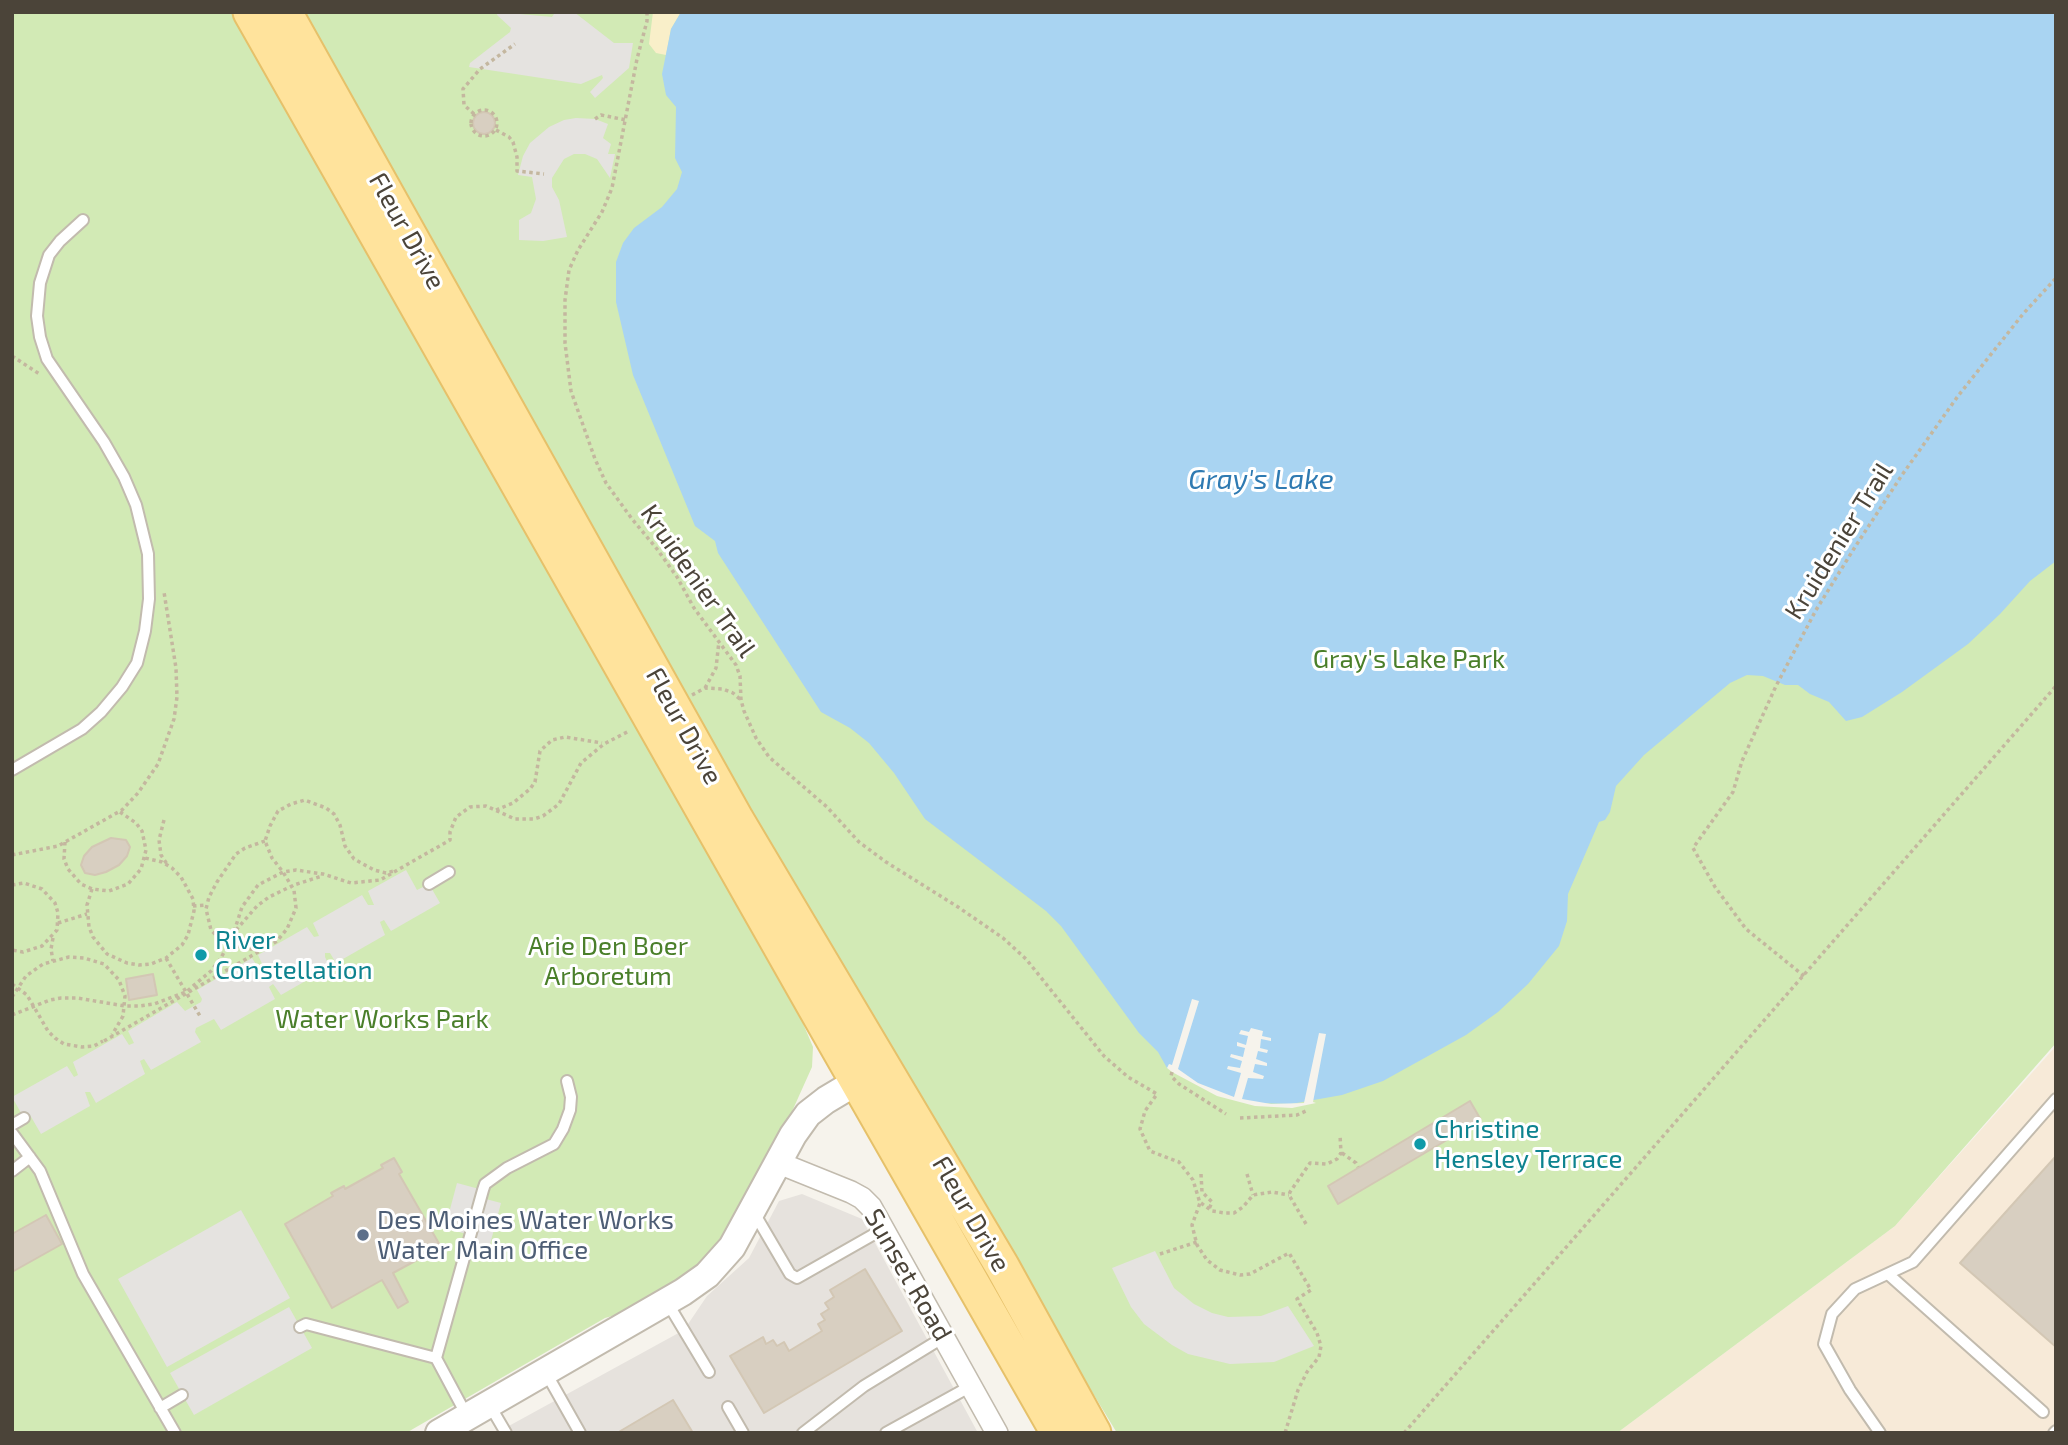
<!DOCTYPE html>
<html>
<head>
<meta charset="utf-8">
<style>
	body { margin:0 }
	#map { position:relative; width:2068px; height:1445px; overflow:hidden; background:#f6f3ec; font-family:"Exo 2",sans-serif }
	canvas { display:block }
	.frame { position:absolute; inset:0; border:14px solid #4b4439; pointer-events:none }
</style>
</head>
<body>
<div id="map">
<canvas width="2068" height="1445"></canvas>
<div class="frame"></div>
</div>
<script>
const c = document.querySelector('canvas').getContext('2d');
c.lineJoin = 'round';
function fillPath(path, color) { c.fillStyle = color; c.fill(path, 'evenodd'); }
const shape = rows => new Path2D(rows.map(r => 'M' + r).join(''));
function trace(path, color, width, dash) { c.strokeStyle = color; c.lineWidth = width; c.lineCap = dash ? 'butt' : 'round'; c.setLineDash(dash || []); c.stroke(path); }
function drawText(font, color, halo, rows, align = 'center') {
  c.font = font + ' "Exo 2",sans-serif'; c.lineWidth = 6; c.setLineDash([]); c.textBaseline = 'middle'; c.strokeStyle = halo; c.fillStyle = color; for (const [text, x, y, turn = 0] of rows) {
    c.save(); c.translate(x, y); c.rotate((+turn || 0) * Math.PI / 180); c.textAlign = isNaN(turn) ? turn : align; if (halo) c.strokeText(text, 0, 0); c.fillText(text, 0, 0); c.restore();
  }
}
const commercial = shape([
	[2056,1046,2056,1433,1617,1433,1895,1226]
]);
const industrial = shape([
	[802,1194,862,1219,978,1433,496,1433,684,1330,707,1296,749,1258,779,1201]
]);
const green = shape([
	[12,12,238,12,754,930,799,1014,813,1047,812,1067,749,1207,694,1275,623,1313,605,1318,406,1433,12,1433],
	[298,12,2056,12,2056,1043,1895,1226,1617,1433,1117,1433,908,1088,662,662]
]);
const sand = shape([
	[653,12,681,12,671,29,666,55,656,53,649,44]
]);
const parking = shape([
	[498,12,552,17,554,14,552,12,574,12,614,43,633,43,629,68,595,98,590,92,603,78,602,75,581,84,469,67,470,63,510,32,511,28,497,15],
	[576,118,595,119,608,124,603,138,611,144,608,154,615,154,610,178,597,159,585,154,574,154,564,159,552,178,552,187,559,200,567,237,543,241,519,240,519,220,531,213,536,199,532,177,518,175,523,156,530,143,549,127,564,120],
	[406,870,417,890,429,884,440,903,391,931,384,920,380,922,385,935,336,963,330,953,325,953,325,957,330,967,281,995,273,984,269,987,275,999,221,1030,214,1019,196,1028,195,1032,201,1042,151,1070,144,1059,140,1061,145,1074,96,1103,90,1092,85,1092,90,1106,41,1134,30,1115,24,1118,12,1097,67,1066,74,1077,78,1075,73,1062,122,1034,129,1045,134,1043,128,1031,177,1002,185,1011,201,1002,202,999,197,990,252,958,259,969,264,968,258,955,307,927,314,937,319,936,313,923,362,895,368,905,374,905,368,891],
	[457,1183,483,1190,482,1198,501,1203,488,1252,467,1247,470,1235,445,1228],
	[241,1210,290,1298,167,1367,118,1279],
	[1155,1251,1174,1288,1194,1304,1212,1313,1228,1317,1261,1316,1288,1306,1314,1346,1274,1362,1230,1364,1188,1354,1172,1345,1144,1324,1131,1307,1112,1268],
	[289,1307,312,1348,194,1415,170,1373]
]);
const water = shape([
	[681,12,2056,12,2056,561,2030,581,2000,614,1968,644,1902,692,1862,717,1846,721,1829,702,1810,694,1798,685,1785,685,1763,676,1747,675,1730,683,1644,755,1616,786,1610,812,1605,820,1599,822,1568,894,1567,921,1559,946,1528,984,1498,1012,1466,1035,1383,1081,1342,1095,1291,1104,1256,1103,1218,1093,1167,1068,1158,1052,1139,1033,1061,926,1046,911,925,819,894,773,869,743,850,728,821,712,718,553,715,541,695,526,633,375,616,302,616,262,623,243,634,228,662,207,677,189,682,172,675,158,676,107,666,95,662,74,671,29]
]);
const pier = shape([
	[1192,999,1199,1001,1178,1069,1198,1083,1234,1097,1241,1073,1227,1069,1228,1066,1240,1068,1242,1061,1230,1057,1231,1054,1243,1057,1245,1048,1237,1046,1237,1042,1246,1045,1248,1036,1239,1034,1241,1030,1249,1032,1251,1028,1263,1031,1262,1036,1271,1038,1271,1041,1261,1039,1260,1048,1268,1050,1267,1053,1258,1051,1256,1059,1267,1063,1267,1066,1255,1064,1253,1072,1264,1076,1263,1079,1248,1078,1242,1099,1271,1104,1304,1103,1319,1033,1326,1034,1313,1102,1316,1103,1292,1108,1255,1106,1217,1096,1172,1072,1167,1068,1169,1064,1172,1065]
]);
const building = shape([
	'473 123a11 11 0 1 1 22 0a11 11 0 1 1-22 0Z',
	[111,838,126,840,130,847,127,856,119,865,106,872,95,875,85,873,81,865,84,856,92,847,111,838],
	[153,974,157,995,129,1000,126,979,153,974],
	[1470,1101,1481,1120,1338,1204,1328,1186,1470,1101],
	[2056,1156,2056,1347,1960,1263,2056,1156],
	[394,1158,402,1172,399,1174,441,1247,393,1273,408,1302,398,1308,382,1280,332,1308,285,1224,333,1196,331,1193,344,1186,345,1189,383,1168,381,1165,394,1158],
	[46,1215,62,1244,12,1272,12,1234,46,1215],
	[865,1269,902,1331,764,1413,730,1356,763,1337,766,1344,773,1340,777,1346,784,1342,789,1351,822,1331,818,1324,825,1320,821,1314,829,1309,825,1303,834,1297,830,1290,865,1269],
	[673,1400,693,1433,617,1433,673,1400]
]);
const path = shape([
	[647,12,647,21,637,59,612,188,602,212,578,250,569,270,565,300,565,343,571,391,595,459,606,483,632,519,657,549,677,577,694,608,736,665,740,676,741,700,744,711,756,738,769,757,827,807,859,842,886,862,958,907,1003,938,1026,959,1104,1056,1128,1077,1157,1094,1145,1111,1140,1129,1150,1151,1179,1162,1193,1180,1200,1203,1192,1225,1197,1245,1207,1260,1220,1270,1240,1275,1250,1274,1289,1253,1311,1290,1297,1299,1317,1333,1321,1346,1319,1357,1307,1372,1298,1390,1285,1433],
	'471 123a13 13 0 1 1 26 0a13 13 0 1 1-26 0Z',
	[474,114,464,105,463,89,480,69,515,44],
	[595,119,601,115,626,120],
	[496,130,509,137,513,142,517,157,517,171,544,174],
	[12,356,41,375],
	[705,688,716,668,719,641],
	[692,695,705,688,723,689,733,693,741,700],
	[496,810,513,803,530,789,535,782,540,751,552,740,565,737,602,743],
	[164,820,159,840,161,855,167,864],
	[65,842,64,859,68,869,81,884,92,889,109,891,128,884,141,869,146,850,142,831,136,823,120,812],
	[12,855,58,846,122,810,138,793,158,764,174,719,177,697,176,668,164,592],
	[12,885,24,883,42,889,55,903,58,913,57,930,42,946,23,952,12,950],
	[92,889,87,905,89,927,93,937,107,954,127,963,139,965,151,964,166,958,182,945,188,935,194,911,193,899,181,877,172,868,162,862,145,858],
	[193,906,207,905],
	[58,923,87,914],
	[236,930,257,906,269,897,294,885,322,876],
	[53,938,51,949,53,961],
	[260,949,246,949,222,941,211,930,206,909,209,897,217,882,236,854,245,848,265,841],
	[166,958,200,1016],
	[1804,976,1746,929,1715,887,1693,848,1733,792,1742,761,1776,686,1816,610,1855,547,1902,475,1958,396,2023,314,2056,278],
	[12,984,27,995,48,1031,55,1038,64,1044,82,1047,94,1046,103,1041],
	[12,997,26,976,43,964,69,957,84,958,104,964,119,980,125,996,123,1016,112,1035],
	[12,1015,50,1000,61,998,77,998,125,1006,139,1006,154,1004,186,992,211,971,221,958,233,935,242,907,258,885,283,872,296,870,323,874,351,883,380,880,450,840,450,832,456,817,470,807,486,806,515,819,534,819,543,816,559,804,581,763,604,744,629,731],
	[104,1041,277,941,287,929,296,908,294,890,283,872,272,858,265,841,270,826,278,811,291,804,305,800,326,808,334,814,340,825,345,846,354,859,374,870,386,873,394,871],
	[1172,1072,1171,1076,1179,1084,1226,1114],
	[1240,1118,1297,1115,1308,1110],
	[1342,1153,1356,1163,1358,1167],
	[1201,1174,1202,1192,1212,1202,1209,1209],
	[1247,1174,1253,1195],
	[1201,1203,1212,1211,1225,1213,1234,1213,1243,1207,1253,1195,1272,1192,1289,1195],
	[1306,1224,1289,1195,1290,1192,1310,1163,1327,1164,1337,1159,1341,1153,1340,1135],
	[1160,1254,1197,1242],
	[1404,1433,2056,686]
]);
const service = shape([
	[12,770,82,729,101,712,122,687,137,663,145,631,149,599,148,554,136,505,124,477,104,442,47,359,40,337,37,316,40,283,49,255,60,241,83,220],
	[429,884,449,872],
	[12,1125,24,1118],
	[12,1133,40,1171,83,1274,175,1433],
	[12,1171,30,1157],
	[753,1211,790,1274,797,1278,885,1228],
	[1888,1274,2043,1412],
	[667,1302,709,1372],
	[300,1327,306,1324,436,1358],
	[545,1371,580,1433],
	[489,1404,506,1433],
	[728,1407,743,1433],
	[160,1408,182,1395],
	[467,1416,436,1358,483,1190,485,1184,507,1168,554,1144,563,1129,570,1110,571,1097,567,1081],
	[803,1433,864,1386,944,1337],
	[886,1433,971,1386],
	[1880,1433,1850,1390,1824,1344,1832,1314,1855,1289,1913,1262,2056,1099],
	[2054,1433,2056,1431]
]);
const minor = shape([
	[779,1163,851,1192,862,1198,871,1207,997,1433]
]);
const tertiary = shape([
	[439,1433,683,1292,707,1275,732,1247,793,1135,808,1114,826,1100,873,1072]
]);
const primary = shape([
	[250,12,815,1008,1058,1433],
	[285,12,737,820,1002,1266,1094,1433]
]);
const markers = [
	[201,955,7,"#0f9aa8"],
	[1420,1144,7,"#0f9aa8"],
	[363,1235,7,"#5c6f8a"]
];
const streetNames = [
	["Fleur Drive",407,231,61],
	["Kruidenier Trail",1839,541,-58],
	["Kruidenier Trail",698,581,55],
	["Fleur Drive",684,726,61],
	["Fleur Drive",971,1214,60],
	["Sunset Road",908,1275,60]
];
const parkNames = [
	["Gray's Lake Park",1409,659],
	["Arie Den Boer",608,946],
	["Arboretum",608,976],
	["Water Works Park",382,1019]
];
const cultureNames = [
	["River",215,940],
	["Constellation",215,970],
	["Christine",1434,1129],
	["Hensley Terrace",1434,1159]
];
const serviceNames = [
	["Des Moines Water Works",377,1220],
	["Water Main Office",377,1250]
];
const waterNames = [
	["Gray's Lake",1261,480]
];
fillPath(commercial, '#f7ead8');
fillPath(industrial, '#e6e2dd');
fillPath(green, '#d2eab5');
fillPath(sand, '#f9efc9');
fillPath(parking, '#e5e3e0');
fillPath(water, '#a9d4f2');
fillPath(pier, '#f6f3ec');
fillPath(building, '#d8cfc1');
trace(building, '#d3c7b4', 2);
trace(service, '#c2bbae', 14);
trace(minor, '#c2bbae', 24);
trace(tertiary, '#c2bbae', 30);
trace(primary, '#e6c16a', 37);
trace(path, '#c4b79f', 3.5, [3.5, 3.5]);
trace(service, '#fff', 10);
trace(minor, '#fff', 21);
trace(tertiary, '#fff', 26);
trace(primary, '#ffe39c', 33);
for (const [x, y, r, color] of markers) { const dot = new Path2D(); dot.arc(x, y, r, 0, 2 * Math.PI); c.fillStyle = color; c.fill(dot); trace(dot, '#fff', 2.5); }
drawText('26px', '#4b4439', '#fff', streetNames);
drawText('26px', '#4a7f2a', '#fff', parkNames);
drawText('26px', '#0d838f', '#fff', cultureNames, 'left');
drawText('26px', '#4e5e75', '#fff', serviceNames, 'left');
drawText('italic 28px', '#2e7ab2', '#fff', waterNames);
</script>
</body>
</html>
